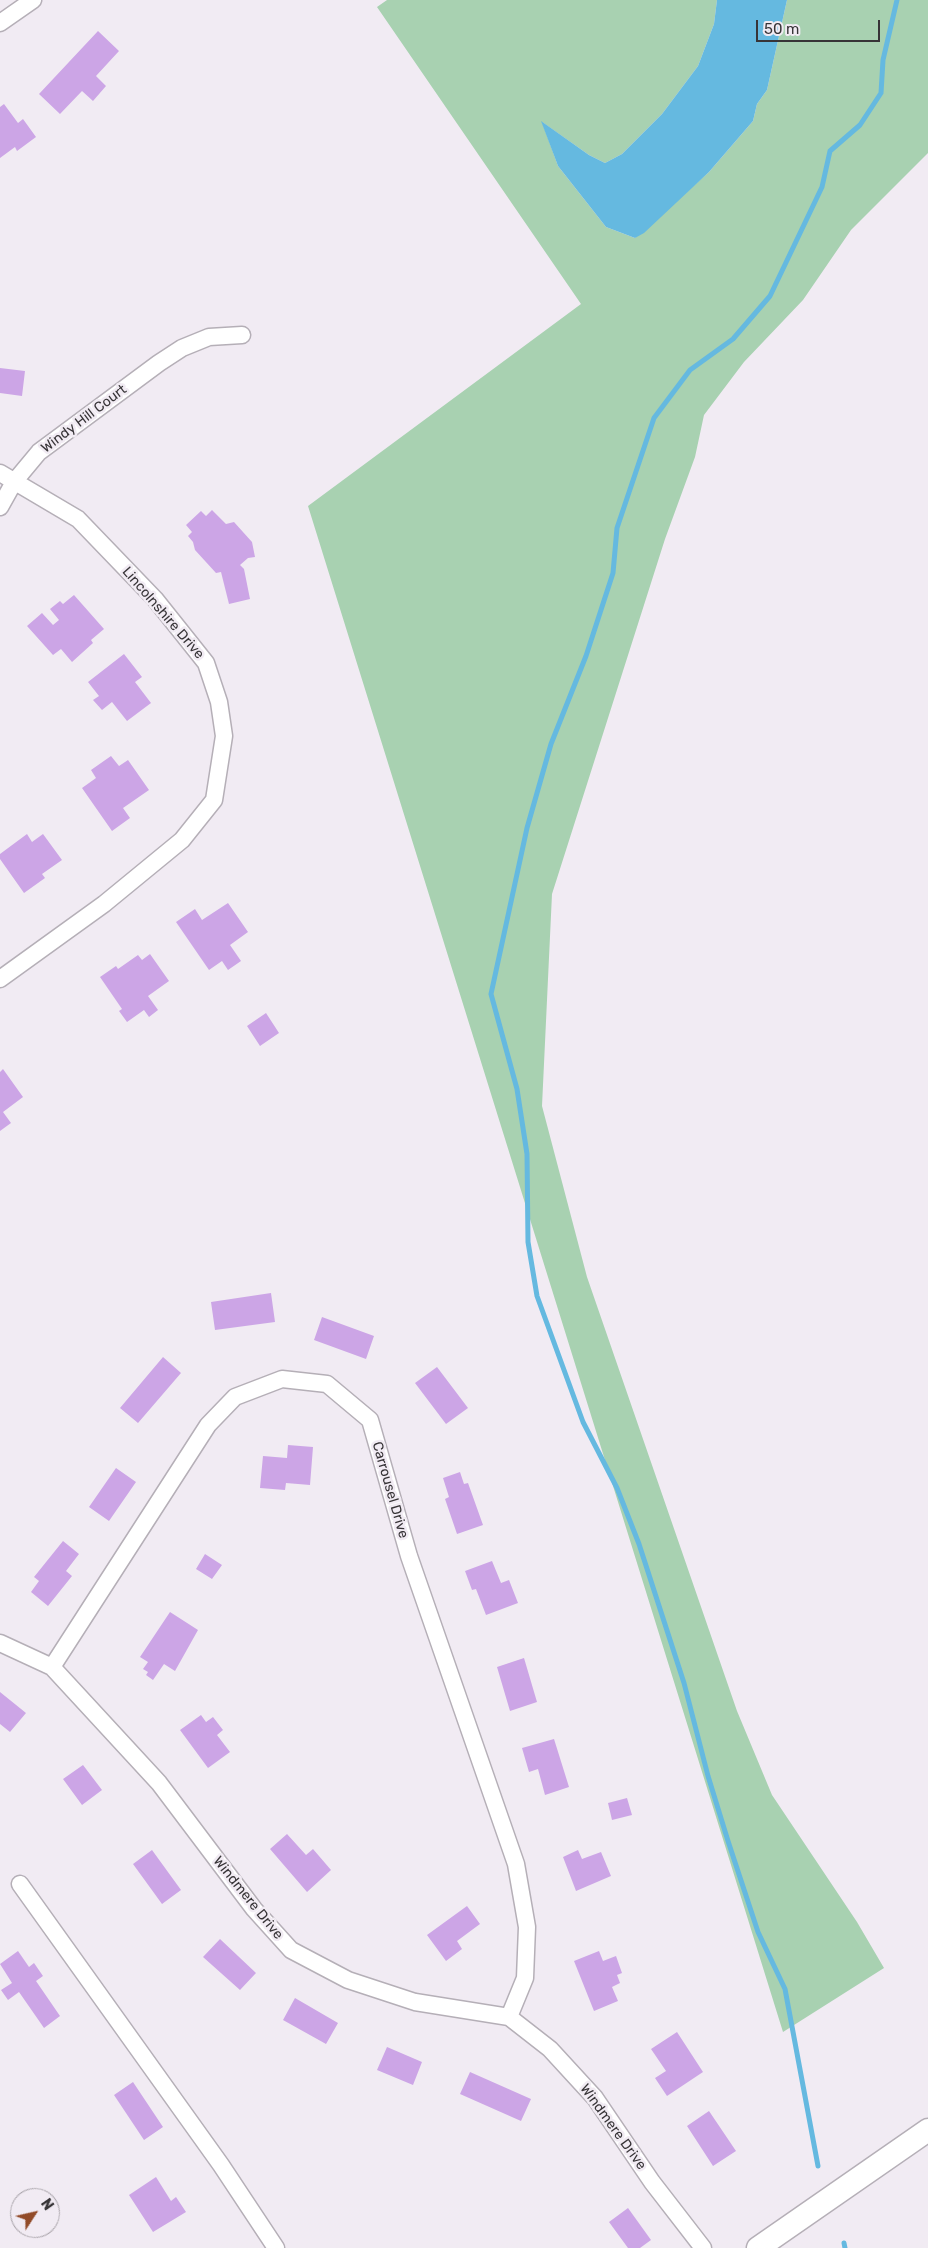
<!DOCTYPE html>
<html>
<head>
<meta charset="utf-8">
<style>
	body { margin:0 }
	#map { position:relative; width:928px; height:2248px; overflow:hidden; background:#f1ebf3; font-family:Rubik,sans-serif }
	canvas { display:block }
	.north { position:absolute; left:10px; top:2188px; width:50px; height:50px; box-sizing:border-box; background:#f1ebf3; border:1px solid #a7a2a8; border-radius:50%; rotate:55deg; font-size:14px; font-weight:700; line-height:20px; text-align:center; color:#373437 }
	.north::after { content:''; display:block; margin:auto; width:18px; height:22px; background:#924b28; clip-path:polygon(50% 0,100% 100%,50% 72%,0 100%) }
	.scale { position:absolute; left:756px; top:20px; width:124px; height:22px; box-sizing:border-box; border:2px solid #373437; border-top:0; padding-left:6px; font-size:15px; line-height:18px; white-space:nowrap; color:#373437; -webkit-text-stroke:4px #f1ebf3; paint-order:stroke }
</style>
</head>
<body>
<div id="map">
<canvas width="928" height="2248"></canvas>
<div class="north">N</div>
<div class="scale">50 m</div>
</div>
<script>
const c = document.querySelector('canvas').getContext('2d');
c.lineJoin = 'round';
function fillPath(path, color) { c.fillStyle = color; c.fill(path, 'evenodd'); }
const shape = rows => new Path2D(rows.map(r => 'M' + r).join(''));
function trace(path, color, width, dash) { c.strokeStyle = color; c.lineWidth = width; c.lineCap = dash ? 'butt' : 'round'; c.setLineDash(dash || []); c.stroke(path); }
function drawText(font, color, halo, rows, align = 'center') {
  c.font = font + ' Rubik,sans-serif'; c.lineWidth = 5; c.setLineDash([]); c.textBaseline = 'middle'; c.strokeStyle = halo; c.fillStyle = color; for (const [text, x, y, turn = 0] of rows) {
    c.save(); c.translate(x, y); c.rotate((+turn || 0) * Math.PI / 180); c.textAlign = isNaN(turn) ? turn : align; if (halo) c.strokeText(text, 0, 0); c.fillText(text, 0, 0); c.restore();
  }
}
const green = shape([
	[387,0,717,0,714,24,698,66,662,114,622,154,605,163,589,155,542,122,558,166,606,227,635,238,709,172,753,121,757,104,767,90,787,0,928,0,928,153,851,230,803,300,744,362,704,415,695,457,665,539,552,894,542,1106,587,1277,737,1711,772,1795,857,1922,884,1968,783,2032,308,506,581,304,377,7]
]);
const water = shape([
	[717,0,787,0,767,90,757,104,753,121,709,172,644,233,635,238,606,227,558,166,541,121,589,155,605,163,622,154,662,114,698,66,714,24]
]);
const stream = shape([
	[818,2166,785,1989,758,1932,728,1841,708,1776,684,1683,639,1544,617,1488,583,1422,537,1296,528,1242,527,1154,517,1089,491,994,527,828,551,744,586,656,613,573,617,528,654,418,690,370,733,339,770,296,822,187,830,151,860,125,881,93,883,60,897,0],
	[844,2243,845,2248]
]);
const building = shape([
	[98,31,119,51,96,76,106,86,93,101,82,91,60,114,39,94],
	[4,104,18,123,23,119,36,137,17,151,15,147,0,158,0,107],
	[0,368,25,371,22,396,0,393],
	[212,510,226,524,234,522,252,542,255,557,248,558,240,565,244,569,250,599,229,604,221,572,216,573,195,550,193,542,188,536,192,532,186,525,201,511,206,516],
	[74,595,104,629,91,640,93,643,72,662,61,649,53,655,27,626,42,613,53,625,59,620,50,609,60,601,63,604],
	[124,654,142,677,135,682,151,703,127,721,112,702,102,710,93,700,99,696,88,682],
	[111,756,119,766,128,760,149,790,123,808,130,818,112,831,82,788,96,778,91,770],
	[27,834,32,842,43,834,62,860,42,874,45,878,24,893,0,859,0,854],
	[228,903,248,932,230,945,241,961,228,970,222,961,209,970,176,922,195,909,202,920],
	[150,954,169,981,148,996,158,1010,149,1017,144,1010,127,1022,119,1011,122,1009,100,977,116,966,118,969,138,955,142,960],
	[266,1013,279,1033,260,1046,247,1026],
	[3,1069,23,1097,3,1112,11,1123,0,1131,0,1072],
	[271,1293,275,1322,215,1330,211,1302],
	[322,1317,374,1336,366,1359,314,1340],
	[163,1357,181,1373,138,1423,120,1408],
	[437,1367,468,1408,446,1424,415,1383],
	[288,1445,313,1447,310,1485,286,1483,285,1490,260,1488,263,1456,287,1458],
	[116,1468,136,1482,109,1521,89,1507],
	[460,1472,464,1484,468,1483,483,1525,457,1534,445,1499,449,1497,443,1478],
	[63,1541,79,1554,66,1571,72,1576,48,1606,31,1592,39,1581,34,1577],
	[205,1554,222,1565,212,1579,196,1569],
	[492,1561,501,1583,509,1580,518,1603,486,1615,476,1589,472,1590,465,1571],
	[170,1612,198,1630,175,1671,164,1664,153,1680,146,1675,148,1672,143,1669,148,1662,140,1657],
	[524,1658,537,1702,510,1711,497,1667],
	[0,1692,26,1713,10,1732,0,1724],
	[201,1715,206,1722,213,1717,223,1730,217,1735,230,1752,208,1768,180,1730],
	[554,1739,569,1787,545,1795,538,1769,529,1772,522,1748],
	[83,1765,102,1790,82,1805,63,1779],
	[627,1798,632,1815,612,1820,608,1803],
	[287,1834,306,1855,313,1849,331,1870,307,1892,270,1849],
	[152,1850,181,1890,162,1904,133,1864],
	[578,1850,582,1859,601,1852,611,1876,576,1891,563,1857],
	[467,1906,480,1924,457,1941,462,1949,446,1961,427,1935],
	[220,1939,256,1973,240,1990,203,1957],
	[18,1951,29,1967,34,1963,43,1976,36,1981,60,2016,44,2028,19,1992,8,2000,1,1990,12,1983,0,1964],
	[599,1951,603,1961,616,1956,622,1973,617,1975,620,1983,612,1987,618,2001,594,2011,574,1961],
	[295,1998,338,2023,326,2044,283,2020],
	[677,2032,703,2072,667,2096,655,2078,666,2071,651,2049],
	[387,2047,422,2062,413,2085,377,2070],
	[470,2072,531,2099,521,2121,460,2094],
	[133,2082,163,2127,144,2140,114,2095],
	[709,2111,736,2151,713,2166,687,2126],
	[156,2177,171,2201,176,2197,186,2212,153,2232,129,2195],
	[628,2208,651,2240,640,2248,628,2248,609,2222]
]);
const street = shape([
	[0,23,33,0],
	[0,473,78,519,155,599,206,663,219,702,224,736,214,800,182,840,104,904,0,979],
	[0,507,14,482,39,452,159,363,182,348,209,337,242,335],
	[0,1643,52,1667,159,1783,254,1909,291,1950,348,1980,415,2002,509,2017,550,2049,595,2098,652,2182,703,2248],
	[52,1667,208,1425,235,1397,282,1379,327,1384,370,1420,409,1556,516,1864,527,1927,525,1978,509,2017],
	[20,1884,221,2165,276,2248]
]);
const secondary = shape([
	[758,2248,928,2130]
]);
const streetNames = [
	["Windy Hill Court",84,419,-37],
	["Lincolnshire Drive",163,613,49],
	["Carrousel Drive",390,1490,74],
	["Windmere Drive",248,1898,51],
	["Windmere Drive",613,2127,54]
];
fillPath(green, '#a8d1b1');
fillPath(water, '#65b9e0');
trace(stream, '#65b9e0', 5);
fillPath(building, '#cca5e6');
trace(street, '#b5afb7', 19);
trace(secondary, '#b5afb7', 25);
trace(street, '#fff', 16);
trace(secondary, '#fff', 22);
drawText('14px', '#373437', '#f1ebf3', streetNames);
</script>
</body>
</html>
